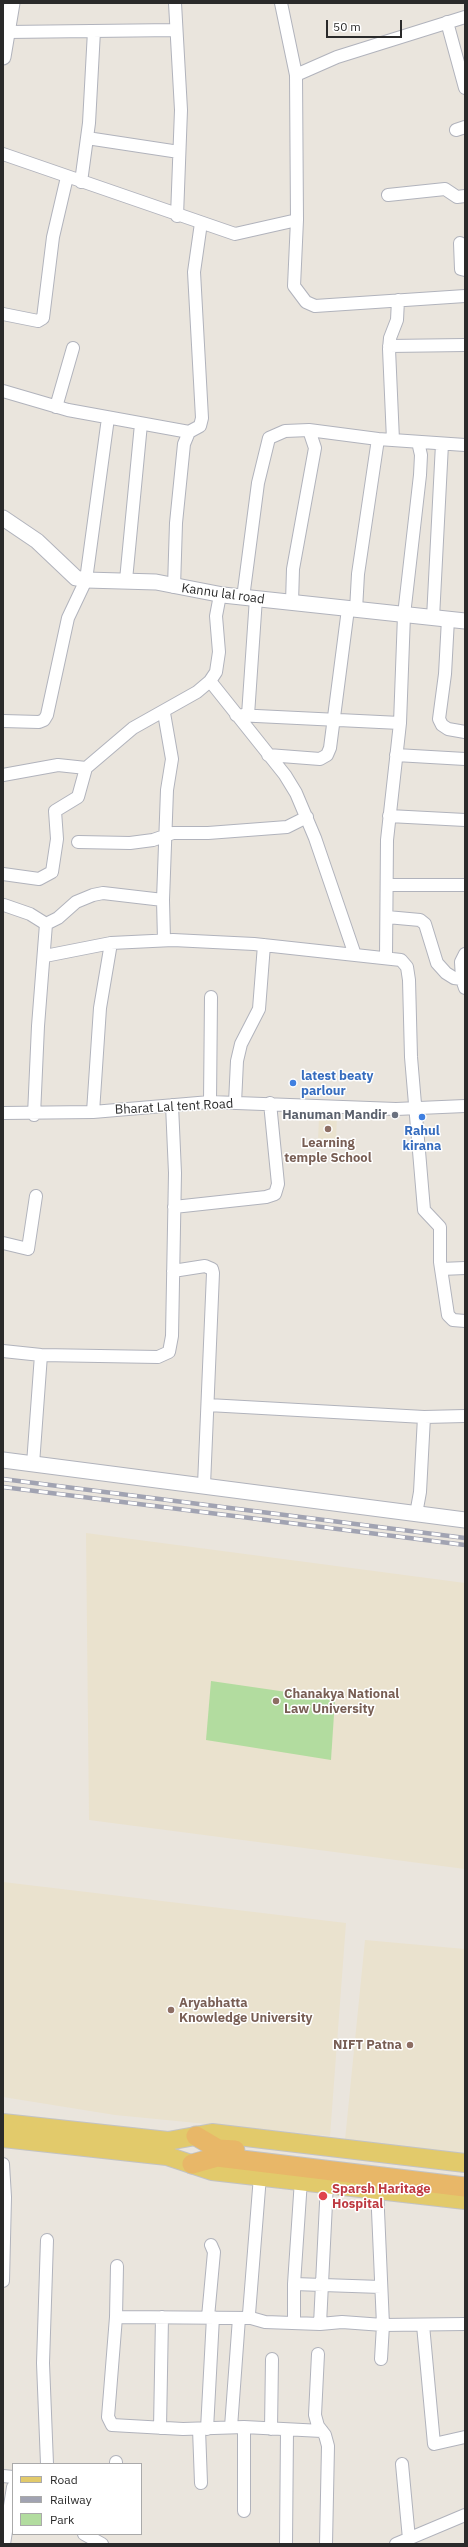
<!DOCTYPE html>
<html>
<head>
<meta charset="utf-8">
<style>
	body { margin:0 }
	#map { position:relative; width:468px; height:2547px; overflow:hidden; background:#eae5dd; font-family:"IBM Plex Sans",sans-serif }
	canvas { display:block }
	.frame { position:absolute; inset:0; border:4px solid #2a2a2a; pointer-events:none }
	.legend { position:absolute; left:12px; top:2463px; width:130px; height:72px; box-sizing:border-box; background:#fff; border:1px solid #aaa; margin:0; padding:5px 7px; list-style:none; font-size:12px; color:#2a2a2a }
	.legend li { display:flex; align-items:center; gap:8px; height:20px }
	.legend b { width:20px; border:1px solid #aaa }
	.scale { position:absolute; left:326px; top:20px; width:76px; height:18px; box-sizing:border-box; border:2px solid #2a2a2a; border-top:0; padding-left:5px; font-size:12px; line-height:14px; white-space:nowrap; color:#2a2a2a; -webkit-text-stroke:3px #fff; paint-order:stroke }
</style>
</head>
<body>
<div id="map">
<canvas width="468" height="2547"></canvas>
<div class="frame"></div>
<ul class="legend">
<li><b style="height:5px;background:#e2ca6b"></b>Road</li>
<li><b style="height:5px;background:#a1a3b2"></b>Railway</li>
<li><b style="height:11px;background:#b2dc9f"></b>Park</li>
</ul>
<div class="scale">50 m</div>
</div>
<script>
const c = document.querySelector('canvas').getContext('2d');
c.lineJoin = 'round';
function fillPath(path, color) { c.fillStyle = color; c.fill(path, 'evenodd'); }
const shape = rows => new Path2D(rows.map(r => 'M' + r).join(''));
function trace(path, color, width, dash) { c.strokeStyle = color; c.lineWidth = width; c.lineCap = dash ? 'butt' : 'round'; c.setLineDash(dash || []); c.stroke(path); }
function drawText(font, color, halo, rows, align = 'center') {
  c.font = font + ' "IBM Plex Sans",sans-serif'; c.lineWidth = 3; c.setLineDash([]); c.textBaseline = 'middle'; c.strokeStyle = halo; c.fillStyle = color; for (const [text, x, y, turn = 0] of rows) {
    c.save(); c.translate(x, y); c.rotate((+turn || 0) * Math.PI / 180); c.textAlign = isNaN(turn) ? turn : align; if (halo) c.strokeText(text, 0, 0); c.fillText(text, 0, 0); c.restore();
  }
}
const education = shape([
	[337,1116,336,1140,318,1141,319,1117],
	[86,1533,465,1583,465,1869,89,1820],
	[3,1882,346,1923,330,2136,115,2115,3,2097],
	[365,1940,465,1949,465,2155,345,2140]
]);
const green = shape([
	[211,1681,335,1699,331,1760,206,1740]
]);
const minor = shape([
	[175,3,181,110,177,216],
	[281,3,296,75],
	[465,17,337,57,296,75,297,220,294,286,306,302,315,306,465,296],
	[447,22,465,88],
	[7,32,176,30],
	[456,130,465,127],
	[87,138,179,152],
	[3,154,235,234,297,220],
	[81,182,89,123,94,31],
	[388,195,445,189,457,197,465,196],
	[460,243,461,269,465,270],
	[3,314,38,321,43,318,53,237,67,177],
	[389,346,465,345],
	[3,391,68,410,189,432],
	[56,407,73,348],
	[393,440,389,349,390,338,397,320,398,300],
	[126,580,141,424],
	[174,587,176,523,184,444,189,432,200,426,202,418,194,272,201,223],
	[243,598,258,483,269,438,285,431,309,430,378,439,465,445],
	[292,603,293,569,315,448,309,430],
	[356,610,358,574,378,439],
	[433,618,442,444],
	[448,619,445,674,439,719,442,725,448,729,465,732],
	[210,681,285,775,296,793,315,838,355,955],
	[236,715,400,723],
	[248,715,256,598],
	[3,721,39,722,44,720,47,715,68,618,86,580,108,418],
	[268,755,320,759,327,755,330,748,348,609],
	[396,755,465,759],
	[3,775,58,765,86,768,133,728,197,692,210,681,216,672,219,652,216,616,220,595],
	[389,816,465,820],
	[78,842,130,843,153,840,173,833,208,833,287,827,307,817],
	[3,874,39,879,52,872,57,839,55,811,78,797,86,768],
	[387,885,465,885],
	[163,900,164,940],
	[4,905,30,914,46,924,38,1026,34,1115],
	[387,917,420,920,425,924,437,963,446,973,454,978,462,979],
	[46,924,58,918,76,902,93,895,103,893,163,900,167,790,172,759,164,713],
	[465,954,461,962,462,979,465,988],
	[45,956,111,943,173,940,254,944,401,960,407,967,409,980,411,1057,424,1210,440,1227,440,1262,448,1315,453,1320,465,1321],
	[386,956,387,840,400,723,404,615,420,475,421,455,418,442],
	[210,1102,211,997],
	[235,1103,237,1061,241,1044,259,1009,264,945],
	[93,1112,100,1008,111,943],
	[3,1113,93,1112,210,1102,396,1109,465,1106],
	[174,1207,266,1197,275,1194,278,1184,270,1103],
	[3,1243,28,1249,36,1196],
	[441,1269,465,1268],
	[173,1271,205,1266,212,1269,213,1273,204,1485],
	[3,1351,41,1355,158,1357,169,1352,172,1336,175,1173,172,1105],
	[208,1405,424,1417,465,1416],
	[33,1464,41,1355],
	[416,1514,420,1492,424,1417],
	[3,2164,5,2197,3,2281],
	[260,2176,249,2314,251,2318,265,2322,320,2324,342,2322,383,2325,465,2324],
	[377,2188,383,2325,381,2359],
	[47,2240,43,2363,47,2464],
	[117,2266,116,2317,108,2417,112,2425,183,2429,244,2427,322,2431],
	[294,2284,381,2287],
	[116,2317,251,2318],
	[208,2317,214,2252,211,2245],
	[294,2322,294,2284,301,2180],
	[320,2324,327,2183],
	[423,2325,434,2444,465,2437],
	[318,2354,315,2415,318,2426,325,2435,328,2446,326,2544],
	[231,2427,239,2318],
	[244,2427,244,2511],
	[160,2428,162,2317],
	[199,2429,201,2483],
	[207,2429,213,2317],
	[271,2429,272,2359],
	[116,2464,116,2462],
	[402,2464,409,2539],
	[3,2476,13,2477],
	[84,2534,102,2544],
	[4,2544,13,2487],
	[286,2544,287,2430],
	[396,2544,465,2515]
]);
const tertiary = shape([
	[3,57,12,3],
	[3,518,37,541,76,578,86,580,156,582,223,595,465,621],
	[3,1460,465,1520]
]);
const primary = shape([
	[3,2123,168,2141,212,2133,465,2163],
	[3,2138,167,2156,212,2171,465,2200]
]);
const trunk = shape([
	[196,2136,218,2149,235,2150],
	[192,2164,217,2157,465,2187]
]);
const rail = shape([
	[3,1479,465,1538],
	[3,1487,465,1545]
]);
const markers = [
	[293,1083,4,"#3f7fe0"],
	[395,1115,4,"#6b7280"],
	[422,1117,4,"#3f7fe0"],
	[328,1129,4,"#8d6e63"],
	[276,1701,4,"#8d6e63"],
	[171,2010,4,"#8d6e63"],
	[410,2045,4,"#8d6e63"],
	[323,2196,5,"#e0444e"]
];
const streetNames = [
	["Kannu lal road",223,594,8],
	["Bharat Lal tent Road",174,1107,-3]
];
const shopNames = [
	["latest beaty",301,1076],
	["parlour",301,1091],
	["Rahul",422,1131,"center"],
	["kirana",422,1146,"center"]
];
const worshipNames = [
	["Hanuman Mandir",387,1115]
];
const educationNames = [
	["Learning",328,1143,"center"],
	["temple School",328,1158,"center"],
	["Chanakya National",284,1694],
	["Law University",284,1709],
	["Aryabhatta",179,2003],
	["Knowledge University",179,2018],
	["NIFT Patna",402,2045,"right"]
];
const healthNames = [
	["Sparsh Haritage",332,2189],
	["Hospital",332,2204]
];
fillPath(education, '#eae2ce');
fillPath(green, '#b2dc9f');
trace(minor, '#b1b3bc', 14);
trace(tertiary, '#b1b3bc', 17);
trace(primary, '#c3c3c3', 20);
trace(trunk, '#c3c3c3', 21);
trace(minor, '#fff', 12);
trace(tertiary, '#fff', 15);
trace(primary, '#e2ca6b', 18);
trace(trunk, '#e8b768', 19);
trace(rail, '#a1a3b2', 4.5);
trace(rail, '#fff', 3, [9]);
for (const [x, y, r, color] of markers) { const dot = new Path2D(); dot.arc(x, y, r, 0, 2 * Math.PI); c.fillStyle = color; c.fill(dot); trace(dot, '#fff', 1.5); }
drawText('13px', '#2a2a2a', '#fff', streetNames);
drawText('bold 13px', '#366cbe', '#fff', shopNames, 'left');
drawText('bold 13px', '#5b616d', '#fff', worshipNames, 'right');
drawText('bold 13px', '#785e54', '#fff', educationNames, 'left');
drawText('bold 13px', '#be3a42', '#fff', healthNames, 'left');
</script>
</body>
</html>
